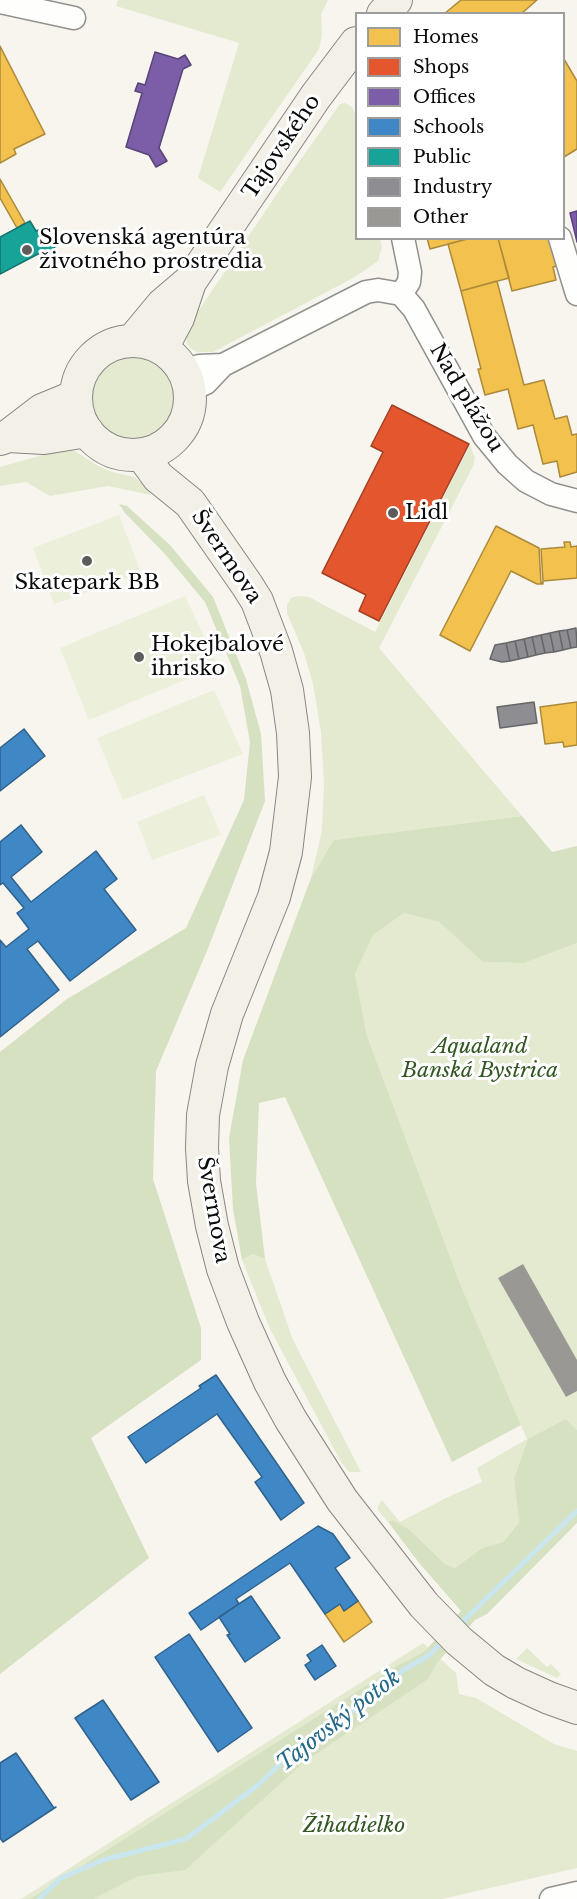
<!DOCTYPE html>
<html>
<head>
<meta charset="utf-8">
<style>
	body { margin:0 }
	#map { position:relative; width:577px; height:1899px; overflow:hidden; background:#f8f5ee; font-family:"Libre Baskerville",serif }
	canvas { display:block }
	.legend { position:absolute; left:355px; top:12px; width:210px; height:228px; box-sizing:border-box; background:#fff; border:2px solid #9d9d9d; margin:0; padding:8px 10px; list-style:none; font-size:18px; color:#0a0a0a }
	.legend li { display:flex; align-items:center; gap:12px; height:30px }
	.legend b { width:30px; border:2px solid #9d9d9d }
</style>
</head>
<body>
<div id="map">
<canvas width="577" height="1899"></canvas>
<ul class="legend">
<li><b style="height:16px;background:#f2c14e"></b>Homes</li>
<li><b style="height:16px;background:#e4572e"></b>Shops</li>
<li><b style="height:16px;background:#7b5ea7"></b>Offices</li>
<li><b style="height:16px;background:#3f88c5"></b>Schools</li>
<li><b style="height:16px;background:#17a398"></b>Public</li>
<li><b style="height:16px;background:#8d8d92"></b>Industry</li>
<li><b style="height:16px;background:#9a9894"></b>Other</li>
</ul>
</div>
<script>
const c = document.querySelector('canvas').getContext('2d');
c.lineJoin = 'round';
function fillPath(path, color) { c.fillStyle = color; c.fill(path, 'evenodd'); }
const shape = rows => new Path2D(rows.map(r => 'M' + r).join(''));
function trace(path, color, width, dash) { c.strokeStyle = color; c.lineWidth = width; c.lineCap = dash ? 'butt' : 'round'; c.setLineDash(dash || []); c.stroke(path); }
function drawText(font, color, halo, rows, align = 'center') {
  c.font = font + ' "Libre Baskerville",serif'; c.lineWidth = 6; c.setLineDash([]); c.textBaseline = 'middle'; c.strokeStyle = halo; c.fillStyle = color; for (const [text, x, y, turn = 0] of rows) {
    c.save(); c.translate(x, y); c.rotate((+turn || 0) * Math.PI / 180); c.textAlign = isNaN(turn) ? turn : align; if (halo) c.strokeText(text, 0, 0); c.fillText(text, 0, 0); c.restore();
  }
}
const green = shape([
	[118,0,328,0,321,14,322,35,319,49,220,192,198,178,239,43,116,6],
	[345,103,352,107,356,116,356,238,380,239,382,247,378,261,355,277,213,352,197,352,191,349,187,344,186,335,189,326,197,313,291,173,340,104],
	'91 398a43 43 0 1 1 86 0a43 43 0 1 1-86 0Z',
	[470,445,475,458,473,466,379,648,522,816,335,840,311,878,322,830,324,784,321,732,313,684,304,653,287,613,287,605,291,598,298,596,309,597,375,632],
	[60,450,75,451,98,466,112,472,134,477,143,484,151,495,108,486,50,496,26,482,0,486,0,467],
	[404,913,439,922,483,962,524,963,577,943,577,1430,566,1419,514,1479,519,1521,503,1542,482,1548,455,1568,445,1564,410,1530,393,1520,388,1522,378,1510,378,1506,382,1500,400,1522,446,1498,482,1482,477,1468,527,1439,461,1286,367,1036,355,974,373,935],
	[252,1254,265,1259,293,1340,361,1472,349,1472,341,1462,270,1329,242,1260],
	[423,1643,456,1673,459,1694,476,1698,554,1744,577,1751,577,1868,442,1899,21,1899],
	[527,1648,547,1667,551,1664,561,1674,557,1678,516,1659]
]);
const forest = shape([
	[119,504,127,506,170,545,213,597,246,679,261,734,265,801,207,951,156,1071,153,1179,201,1328,201,1360,91,1438,149,1558,0,1674,0,1052,67,999,186,928,244,800,250,742,240,686,205,602,164,553,125,513],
	[522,816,552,852,577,846,577,943,524,963,483,962,439,922,404,913,373,935,355,974,367,1036,461,1286,521,1425,452,1462,285,1097,259,1103,256,1183,265,1259,252,1254,242,1260,233,1209,229,1138,243,1060,311,878,334,840],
	[566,1419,577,1430,577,1523,487,1614,475,1620,436,1664,428,1679,304,1762,185,1870,138,1876,93,1899,30,1899,397,1666,424,1652,461,1611,420,1564,388,1522,393,1520,410,1530,445,1564,455,1568,482,1548,503,1542,519,1522,514,1479,528,1439]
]);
const pitch = shape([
	[119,515,141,573,54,604,33,548],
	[185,596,218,666,89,720,60,648],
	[214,690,243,754,123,800,97,738],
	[204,795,221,835,152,860,137,822]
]);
const homes = shape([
	[461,0,537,0,521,14,444,14,461,0],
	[0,46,45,134,14,149,16,154,0,163,0,46],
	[564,59,577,81,577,149,564,157,564,59],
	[0,179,25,223,17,228,0,198,0,179],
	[427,238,471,238,430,249,427,238],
	[471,238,498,238,509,278,461,291,448,244,471,238],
	[498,238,550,238,557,266,553,267,556,280,512,291,498,238],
	[497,281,524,385,544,380,555,419,567,416,572,435,577,434,577,472,560,477,557,461,543,464,533,425,518,429,508,389,485,395,478,369,481,369,461,291,497,281],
	[496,526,539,548,541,583,543,582,543,584,537,584,511,571,470,651,440,635,496,526],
	[564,542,570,542,571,547,577,546,577,578,543,581,541,549,565,547,564,542],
	[577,702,577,745,564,747,563,742,545,744,540,707,577,702],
	[358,1601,372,1622,344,1642,325,1614,340,1604,344,1611,358,1601]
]);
const shops = shape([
	[392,405,469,444,379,621,359,611,366,595,322,573,383,452,371,446,392,405]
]);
const offices = shape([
	[155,52,178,59,185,55,191,65,183,69,159,148,167,161,156,167,149,155,126,147,142,93,135,91,138,83,145,85,155,52],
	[577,211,577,242,570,213,577,211]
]);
const schools = shape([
	[24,729,45,756,0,791,0,748,24,729],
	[21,825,42,852,11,877,31,902,96,851,117,879,104,889,136,930,70,981,38,941,27,949,59,990,0,1037,0,940,6,947,29,929,17,913,24,908,3,883,0,885,0,842,21,825],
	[216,1375,304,1503,281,1520,255,1482,262,1477,217,1414,146,1463,128,1437,201,1388,199,1386,216,1375],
	[318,1526,333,1534,350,1558,335,1568,358,1601,344,1611,340,1604,325,1614,290,1563,236,1599,239,1604,201,1630,189,1613,318,1526],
	[251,1596,280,1638,245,1662,227,1635,230,1634,219,1617,251,1596],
	[189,1634,252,1728,218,1752,155,1657,189,1634],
	[322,1645,336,1666,315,1680,305,1665,311,1661,307,1655,322,1645],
	[103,1700,159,1782,131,1800,75,1718,103,1700],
	[16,1753,54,1808,56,1807,3,1842,0,1838,0,1763,16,1753]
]);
const public = shape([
	[30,221,36,231,41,229,45,236,40,239,42,242,55,246,52,258,38,254,0,274,0,237,30,221]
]);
const industry = shape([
	[576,628,577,647,571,648,567,630,576,628],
	[567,630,571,648,563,650,559,631,567,630],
	[559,631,563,650,554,652,550,633,559,631],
	[550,633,554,652,545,653,541,635,550,633],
	[541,635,545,653,536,655,532,637,541,635],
	[532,637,536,655,528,657,524,639,532,637],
	[524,639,528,657,519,659,515,641,524,639],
	[515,641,519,659,510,661,506,643,515,641],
	[506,643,510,661,502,662,490,659,495,645,506,643],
	[534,702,537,723,500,728,497,707,534,702]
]);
const stream = shape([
	[458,1626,577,1511],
	[39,1899,61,1878,103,1860,186,1839,258,1785,296,1749,321,1729,375,1698,402,1671,428,1656,445,1639]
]);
const building = shape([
	[523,1264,577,1360,577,1391,566,1397,498,1278]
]);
const street = shape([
	[0,2,74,18],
	[560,238,577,294],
	[401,294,409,282,410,272,403,238],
	[184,371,199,366,223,365],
	[190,390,206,383,223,365,366,292,378,290,401,294,414,309,484,436,507,464,526,481,551,494,577,501],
	[551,1899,577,1893]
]);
const secondary = shape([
	[383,14,396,0],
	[133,340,162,305,189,282],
	'76 398a57 57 0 1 1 114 0a57 57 0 1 1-114 0Z',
	[162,348,178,318,190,282,316,96,356,43],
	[8,436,44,438,87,431],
	[0,439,8,436,42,410,76,396],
	[142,455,158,477,190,503,247,585,257,601,276,651,287,690,293,733,295,777,286,852,274,897,227,1014,212,1066,203,1115,202,1148,204,1181,212,1226,223,1269,243,1322,270,1382,291,1420,342,1500,424,1605,459,1641,494,1670,516,1683,549,1698,577,1708]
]);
const markers = [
	[27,250,6,"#5d5c5a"],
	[393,513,6,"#5d5c5a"],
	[87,561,6,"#5d5c5a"],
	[139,657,6,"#5d5c5a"]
];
const streetNames = [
	["Tajovského",282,147,-56],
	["Nad plážou",466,398,59],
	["Švermova",226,557,56],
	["Švermova",213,1210,80]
];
const poiNames = [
	["Slovenská agentúra",39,238],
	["životného prostredia",39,262],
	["Lidl",405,513],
	["Skatepark BB",87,583,"center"],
	["Hokejbalové",151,645],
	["ihrisko",151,669]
];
const parkNames = [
	["Aqualand",480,1047],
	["Banská Bystrica",480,1071],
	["Žihadielko",354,1826]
];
const waterNames = [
	["Tajovský potok",339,1721,-38]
];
fillPath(green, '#e3ead0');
fillPath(forest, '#d5e1c0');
fillPath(pitch, '#ecefda');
fillPath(homes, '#f2c14e');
trace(homes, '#ac8a3a', 1.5);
fillPath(shops, '#e4572e');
trace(shops, '#a34023', 1.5);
fillPath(offices, '#7b5ea7');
trace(offices, '#594578', 1.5);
fillPath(schools, '#3f88c5');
trace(schools, '#2f628d', 1.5);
fillPath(public, '#17a398');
trace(public, '#13756d', 1.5);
fillPath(industry, '#8d8d92');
trace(industry, '#666669', 1.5);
trace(stream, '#c9e5ed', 5);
fillPath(building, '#9a9894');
trace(street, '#91908d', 25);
trace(secondary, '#888683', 34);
trace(street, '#fefefc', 22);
trace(secondary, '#f3f0e8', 32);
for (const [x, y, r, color] of markers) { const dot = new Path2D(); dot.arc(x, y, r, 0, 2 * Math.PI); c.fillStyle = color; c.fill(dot); trace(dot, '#fff', 2); }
drawText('21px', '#0a0a0a', '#fff', streetNames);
drawText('21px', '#0a0a0a', '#fff', poiNames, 'left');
drawText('italic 21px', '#345824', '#fff', parkNames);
drawText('italic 22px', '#25698a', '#fff', waterNames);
</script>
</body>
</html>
